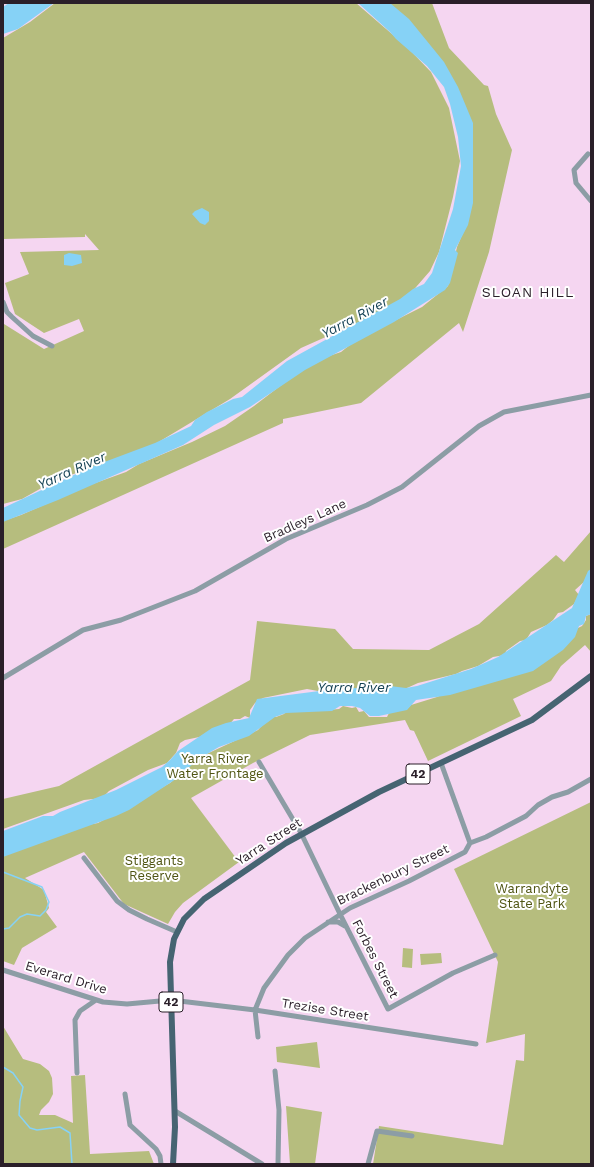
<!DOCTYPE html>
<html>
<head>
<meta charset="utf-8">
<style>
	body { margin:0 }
	#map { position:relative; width:594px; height:1167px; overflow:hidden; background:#f5d6f1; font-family:"Work Sans",sans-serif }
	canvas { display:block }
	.frame { position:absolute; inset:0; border:4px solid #2a1f29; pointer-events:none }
</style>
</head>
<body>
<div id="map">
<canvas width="594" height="1167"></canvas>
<div class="frame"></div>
</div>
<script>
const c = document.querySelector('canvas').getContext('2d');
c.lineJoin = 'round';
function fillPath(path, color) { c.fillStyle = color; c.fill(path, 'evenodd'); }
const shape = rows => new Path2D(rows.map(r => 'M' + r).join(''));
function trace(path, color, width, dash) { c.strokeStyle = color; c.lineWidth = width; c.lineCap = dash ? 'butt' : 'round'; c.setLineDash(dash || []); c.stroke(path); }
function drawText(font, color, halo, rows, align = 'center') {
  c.font = font + ' "Work Sans",sans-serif'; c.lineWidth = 4; c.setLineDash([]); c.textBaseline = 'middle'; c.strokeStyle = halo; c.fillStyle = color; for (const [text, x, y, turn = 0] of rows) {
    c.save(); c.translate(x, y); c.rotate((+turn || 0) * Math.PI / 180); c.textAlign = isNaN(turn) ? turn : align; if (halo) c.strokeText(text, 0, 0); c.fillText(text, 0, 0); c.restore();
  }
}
const green = shape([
	[55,3,356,3,407,47,431,72,449,108,460,161,453,197,439,252,430,271,410,294,393,307,301,348,230,399,152,446,54,481,22,499,3,504,3,320,4,324,44,349,84,331,79,319,44,333,15,314,5,283,29,274,20,252,99,250,85,234,85,237,3,239,3,38,30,22],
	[383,3,432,3,449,48,484,85,488,86,496,114,512,150,489,252,463,332,459,323,361,403,283,419,283,423,3,549,3,521,21,515,87,486,126,472,139,464,192,442,225,426,254,406,297,373,326,357,341,352,356,340,422,307,448,286,457,247,462,235,464,105],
	[591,531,591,570,585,581,575,590,579,595,574,604,563,612,558,613,553,620,547,625,531,632,526,640,520,641,506,651,505,655,493,657,478,666,462,671,456,674,418,683,407,688,369,693,346,688,332,690,325,688,318,691,307,689,263,698,255,703,250,710,250,718,245,716,240,719,234,719,228,726,204,736,185,740,180,743,176,753,167,763,148,770,109,791,102,798,84,800,3,829,3,799,59,786,250,680,257,621,335,629,353,649,429,650,479,624,556,555,564,562],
	[591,614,591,652,585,645,561,666,551,681,513,699,521,716,428,761,414,731,410,730,405,720,310,735,253,763,191,798,239,862,183,903,175,912,168,924,124,904,84,852,25,878,44,890,49,908,46,912,57,927,22,948,14,965,3,961,3,855,82,826,98,823,170,783,198,758,258,730,266,721,273,716,276,717,284,714,289,707,315,711,339,709,343,706,352,708,356,707,359,712,364,711,369,717,387,717,389,713,408,708,411,705,437,697,582,626,586,620,586,616],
	[591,802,591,1164,373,1164,379,1126,503,1145,516,1060,524,1061,525,1034,486,1043,498,962,454,869],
	[403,948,413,949,412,968,402,967],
	[441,953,442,963,421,965,420,954],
	[3,1026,23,1059,40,1064,49,1071,52,1078,53,1094,49,1102,41,1110,39,1115,55,1115,73,1123,71,1076,85,1075,90,1154,149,1151,154,1164,3,1164],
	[317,1042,320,1068,277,1062,276,1047],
	[286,1106,322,1112,315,1164,290,1164]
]);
const water = shape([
	[9,3,54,3,18,29,3,34,3,7],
	[358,3,390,3,409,19,444,62,458,87,473,123,473,203,468,225,455,250,458,253,450,283,445,290,394,322,305,370,250,407,214,425,183,445,58,500,3,522,3,508,91,467,155,443,191,426,195,420,207,412,233,399,242,397,287,361,400,299,413,289,424,284,432,273,453,209,461,166,458,137,450,104,444,87,427,66,396,39,390,32],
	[202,208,209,212,209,221,205,225,200,223,192,214,195,211],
	[69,253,81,255,82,263,72,266,64,265,64,255],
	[591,569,591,614,586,616,584,624,579,626,575,637,563,650,533,671,450,695,416,700,407,710,379,716,370,716,360,708,352,706,340,706,332,711,286,713,275,717,249,736,219,747,200,758,173,781,129,810,116,816,3,857,3,831,43,816,53,816,60,812,116,790,162,767,170,760,178,751,212,728,226,723,249,718,257,699,335,689,355,688,374,691,390,686,406,688,417,686,471,669,498,657,572,608,588,571]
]);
const stream = shape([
	[3,872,42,887,49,902,46,910,40,916,27,914,20,917,9,928,3,929],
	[3,1067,13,1073,23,1087,20,1101,19,1115,30,1128,37,1130,60,1127,70,1133,72,1164]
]);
const minor = shape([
	[588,154,574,170,576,183,591,201],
	[3,302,7,312,12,317,33,336,52,346],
	[3,678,83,630,121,620,195,591,286,539,367,505,402,487,479,426,504,412,591,395],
	[259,762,301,833,340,914,388,1009,453,973,495,955],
	[441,763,470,843],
	[84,858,117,901,129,910,147,919,177,932],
	[328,922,338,922,345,926],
	[3,970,103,1002,127,1004,171,1000,255,1010,476,1044],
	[258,1037,255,1010,264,988,288,955,305,938,350,908,409,881,465,852,470,843,486,837,526,816,538,805,552,797,568,792,591,779],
	[275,1071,279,1110,278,1164],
	[77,1073,75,1020,80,1011,96,1000],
	[125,1094,130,1125,156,1149,160,1156,161,1164],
	[175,1111,262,1164],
	[368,1164,377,1131,412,1136]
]);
const major = shape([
	[173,1164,175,1127,170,962,174,939,184,919,204,899,286,843,379,792,532,720,591,676]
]);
const shields = [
	[418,774,24],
	[171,1002,24]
];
const shieldNames = [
	["42",418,774],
	["42",171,1002]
];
const streetNames = [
	["Bradleys Lane",305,521,-24],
	["Yarra Street",269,842,-33],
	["Brackenbury Street",393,875,-26],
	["Forbes Street",375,959,63],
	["Everard Drive",66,978,17],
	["Trezise Street",325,1010,9]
];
const parkNames = [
	["Yarra River",215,759],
	["Water Frontage",215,774],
	["Stiggants",154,861],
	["Reserve",154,876],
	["Warrandyte",532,889],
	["State Park",532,904]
];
const neighbourhoodNames = [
	["SLOAN HILL",528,293]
];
const waterNames = [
	["Yarra River",355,318,-28],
	["Yarra River",72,471,-24],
	["Yarra River",354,688]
];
fillPath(green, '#b6bd7e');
fillPath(water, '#86d2f6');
trace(stream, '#86d2f6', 1.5);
trace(minor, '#8c9da5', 5);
trace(major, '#466472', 6);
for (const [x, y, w] of shields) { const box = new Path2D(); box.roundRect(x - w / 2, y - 10, w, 20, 3); c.fillStyle = '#fff'; c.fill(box); trace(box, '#2a1f29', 1); }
drawText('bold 12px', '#2a1f29', null, shieldNames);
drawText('13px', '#2a1f29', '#fff', streetNames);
drawText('13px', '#505513', '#fff', parkNames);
c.letterSpacing = '1px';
drawText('14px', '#2a1f29', '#fff', neighbourhoodNames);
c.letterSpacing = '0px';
drawText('italic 14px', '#123f52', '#fff', waterNames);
</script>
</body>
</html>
